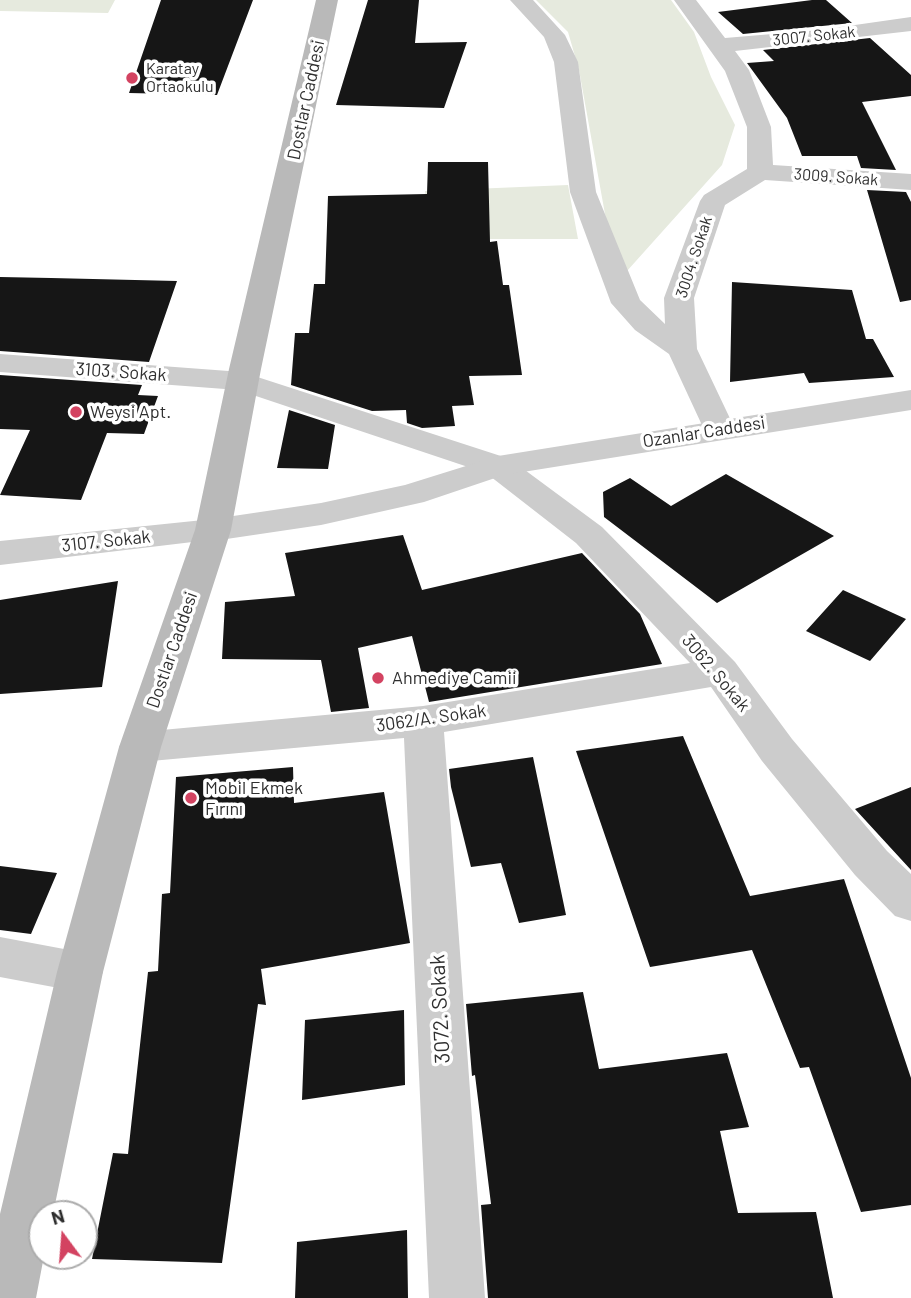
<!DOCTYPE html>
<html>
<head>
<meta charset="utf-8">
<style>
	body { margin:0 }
	#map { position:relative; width:911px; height:1298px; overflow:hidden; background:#fff; font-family:Barlow,sans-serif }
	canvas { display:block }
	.north { position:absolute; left:28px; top:1200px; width:70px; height:70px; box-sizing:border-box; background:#fff; border:2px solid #acacac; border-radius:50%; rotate:344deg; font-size:19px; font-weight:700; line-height:28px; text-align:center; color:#2f2f2f }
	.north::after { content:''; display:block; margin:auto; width:24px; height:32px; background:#d34361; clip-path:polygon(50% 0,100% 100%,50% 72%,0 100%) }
</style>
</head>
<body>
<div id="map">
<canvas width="911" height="1298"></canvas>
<div class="north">N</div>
</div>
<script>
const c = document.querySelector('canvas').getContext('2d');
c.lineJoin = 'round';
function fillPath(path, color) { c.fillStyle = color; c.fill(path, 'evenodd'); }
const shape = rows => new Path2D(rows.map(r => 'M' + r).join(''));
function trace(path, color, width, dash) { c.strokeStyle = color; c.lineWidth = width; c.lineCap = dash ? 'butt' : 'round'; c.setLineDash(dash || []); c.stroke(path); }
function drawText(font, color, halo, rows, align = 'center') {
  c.font = font + ' Barlow,sans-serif'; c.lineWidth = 7; c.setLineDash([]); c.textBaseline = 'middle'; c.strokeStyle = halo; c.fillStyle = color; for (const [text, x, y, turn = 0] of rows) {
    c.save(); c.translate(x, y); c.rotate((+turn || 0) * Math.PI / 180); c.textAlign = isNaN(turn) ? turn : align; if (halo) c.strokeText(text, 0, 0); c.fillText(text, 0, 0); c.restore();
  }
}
const green = shape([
	[0,0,115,0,108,13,0,11],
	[536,0,671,0,694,32,711,77,735,125,722,165,627,271,616,275,579,70,568,32],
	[568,185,578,239,431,239,425,191]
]);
const building = shape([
	[161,0,253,0,217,95,129,93],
	[368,0,419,0,415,43,467,42,444,108,336,105],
	[812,0,826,0,852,23,743,34,718,12],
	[870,38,911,75,911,96,862,102,896,170,861,168,857,156,802,156,787,118,747,63,774,61,763,50],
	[428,162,488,162,490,242,497,241,503,285,509,285,522,375,469,376,474,405,452,406,455,426,422,428,407,423,406,410,372,411,291,385,295,333,309,333,314,284,325,284,328,196,427,194],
	[867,190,906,192,911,202,911,300,900,302],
	[0,277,51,278,177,281,149,362,0,351],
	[732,282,852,290,866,339,873,339,894,377,809,383,804,373,730,382],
	[0,375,142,385,138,395,158,396,144,434,107,433,81,500,0,495,30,430,0,429],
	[289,410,335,425,328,469,277,468],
	[726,474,834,536,717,603,604,517,603,492,630,478,671,506],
	[403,535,422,590,582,553,640,614,662,664,429,702,412,636,358,648,369,708,331,712,321,660,222,659,225,602,295,596,285,553],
	[118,581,102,687,0,694,0,600],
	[843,590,906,619,870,661,806,631],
	[683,736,750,896,844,879,911,1078,911,1205,861,1212,809,1067,800,1068,752,950,650,967,576,751],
	[533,757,566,915,519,923,501,863,471,867,451,787,449,769],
	[293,767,294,803,384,792,410,943,261,969,266,1005,258,1004,222,1263,92,1259,113,1153,128,1154,148,972,158,971,162,894,170,893,176,777],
	[911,787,911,870,855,809],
	[0,866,57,873,31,934,0,930],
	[583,992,599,1069,727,1053,749,1127,720,1131,738,1213,816,1212,833,1298,488,1298,481,1205,491,1204,475,1075,472,1076,466,1004],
	[404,1010,405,1085,302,1100,305,1020],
	[407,1230,408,1298,295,1298,297,1242]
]);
const minor = shape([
	[510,0,533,0,565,35,578,62,596,192,640,300,665,324,664,298,700,201,704,195,747,169,747,127,725,71,674,0,696,0,725,38,820,30,911,17,911,31,735,51,749,70,771,127,773,165,911,174,911,190,765,180,725,205,694,298,697,349,735,429,731,436,719,439,707,436,669,354,635,330,611,303,570,192,554,62,544,37,510,0],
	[0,354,242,372,510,459,602,527,735,662,792,739,887,851,911,874,911,921,895,916,855,875,762,761,711,687,444,732,485,1298,429,1298,404,738,140,762,125,758,119,747,125,736,140,732,423,706,690,663,576,543,486,473,238,390,0,372,0,354],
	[213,519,226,522,231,530,226,538,0,565,0,541,213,519],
	[0,937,80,952,97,958,103,972,97,986,80,992,0,977,0,937]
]);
const tertiary = shape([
	[911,390,911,410,504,475,424,502,321,525,213,541,200,538,195,530,200,522,213,519,321,503,405,485,498,456,911,390]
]);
const secondary = shape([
	[316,0,338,0,261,369,231,530,161,747,103,972,53,1214,42,1214,44,1256,36,1298,0,1298,0,1214,57,972,119,747,195,530,229,369,316,0]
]);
const markers = [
	[132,78,7,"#d34361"],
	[76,412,7,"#d34361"],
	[378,678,7,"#d34361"],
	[191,798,7,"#d34361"]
];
const farStreetnames = [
	["3007. Sokak",814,36,-6],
	["3009. Sokak",836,177,4],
	["3004. Sokak",694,257,-72]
];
const farPoinames = [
	["Karatay",146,69],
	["Ortaokulu",146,87]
];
const streetNames = [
	["Dostlar Caddesi",306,100,-78],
	["3103. Sokak",121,372,4],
	["Ozanlar Caddesi",704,432,-9],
	["3107. Sokak",106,541,-6],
	["Dostlar Caddesi",172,650,-71],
	["3062. Sokak",716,673,50],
	["3062/A. Sokak",431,718,-8]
];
const poiNames = [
	["Weysi Apt.",90,412],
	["Ahmediye Camii",392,678],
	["Mobil Ekmek",205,788],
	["Fırını",205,809]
];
const nearStreetnames = [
	["3072. Sokak",440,1009,-93]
];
fillPath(green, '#e6eade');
fillPath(building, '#161616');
fillPath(minor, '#ccc');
fillPath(tertiary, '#ccc');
fillPath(secondary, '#b9b9b9');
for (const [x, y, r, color] of markers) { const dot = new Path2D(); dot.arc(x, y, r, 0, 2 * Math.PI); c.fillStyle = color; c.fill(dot); trace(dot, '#fff', 2.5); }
drawText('16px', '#2f2f2f', '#fff', farStreetnames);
drawText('16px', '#2f2f2f', '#fff', farPoinames, 'left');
drawText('18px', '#2f2f2f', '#fff', streetNames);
drawText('18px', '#2f2f2f', '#fff', poiNames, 'left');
drawText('21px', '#2f2f2f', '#fff', nearStreetnames);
</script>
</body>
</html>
